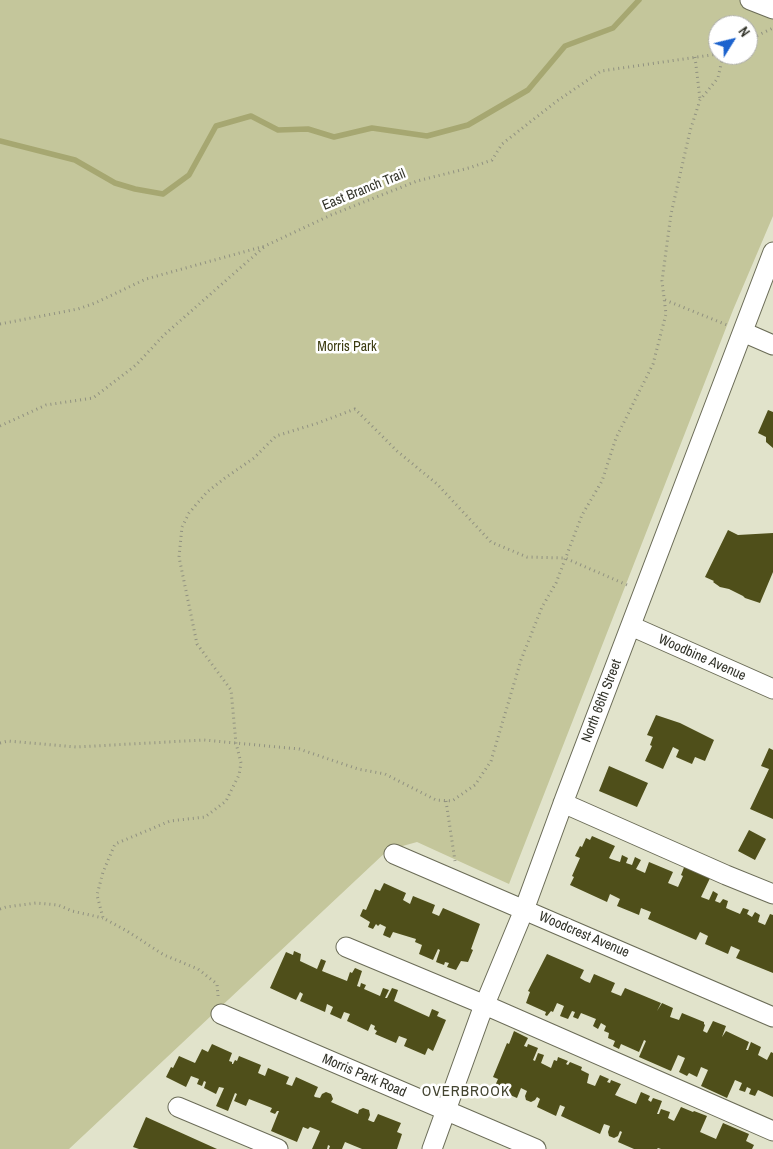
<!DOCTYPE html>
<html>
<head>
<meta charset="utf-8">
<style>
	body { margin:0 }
	#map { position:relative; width:773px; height:1149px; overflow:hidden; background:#e1e3cb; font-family:"Archivo Narrow",sans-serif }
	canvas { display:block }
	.north { position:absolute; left:708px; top:15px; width:50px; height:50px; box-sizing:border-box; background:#fff; border:1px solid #adada9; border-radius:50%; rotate:54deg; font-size:14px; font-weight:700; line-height:20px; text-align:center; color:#323329 }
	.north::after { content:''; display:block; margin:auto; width:18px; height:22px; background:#1c63ce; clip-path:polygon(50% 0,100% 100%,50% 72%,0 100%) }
</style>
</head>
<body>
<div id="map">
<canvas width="773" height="1149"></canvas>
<div class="north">N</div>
</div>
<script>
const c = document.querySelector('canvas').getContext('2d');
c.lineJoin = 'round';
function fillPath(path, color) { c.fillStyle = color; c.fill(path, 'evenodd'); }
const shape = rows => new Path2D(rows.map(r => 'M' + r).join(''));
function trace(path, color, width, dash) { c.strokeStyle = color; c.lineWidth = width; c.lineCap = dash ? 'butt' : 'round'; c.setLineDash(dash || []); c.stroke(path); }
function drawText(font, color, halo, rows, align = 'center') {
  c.font = font + ' "Archivo Narrow",sans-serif'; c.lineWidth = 5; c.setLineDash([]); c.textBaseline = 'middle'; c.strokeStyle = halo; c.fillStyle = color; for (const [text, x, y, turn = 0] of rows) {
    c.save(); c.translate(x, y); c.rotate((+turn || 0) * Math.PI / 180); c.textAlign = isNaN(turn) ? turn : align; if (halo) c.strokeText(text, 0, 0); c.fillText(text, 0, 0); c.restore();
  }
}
const green = shape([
	[0,0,773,0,773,216,733,310,509,884,417,842,388,850,69,1149,0,1149],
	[718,25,748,25,748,55,718,55]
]);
const stream = shape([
	[0,141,75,160,115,183,135,189,163,194,189,175,216,126,251,116,278,130,308,129,334,137,372,128,427,136,468,125,528,90,565,46,613,28,639,0]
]);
const building = shape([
	[768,410,773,412,773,448,766,442,766,437,758,433],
	[728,530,738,535,773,533,773,572,760,603,745,598,743,596,729,589,720,587,713,582,714,581,705,577],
	[656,715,680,723,714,740,705,761,695,757,692,764,676,757,679,750,673,747,663,769,645,761,652,746,650,745,653,737,647,735],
	[769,748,773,750,773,819,750,809,769,769,761,766],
	[609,766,648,783,637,807,599,791],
	[749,830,766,839,755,860,738,851],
	[592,836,615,846,609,858,611,859,620,862,622,855,628,858,626,863,632,865,635,857,641,860,636,869,645,873,649,862,673,872,668,883,678,887,683,876,681,875,685,865,711,876,701,897,709,900,713,891,718,894,715,901,720,903,723,899,728,901,726,908,740,914,743,908,749,910,747,914,752,917,755,912,760,915,758,922,765,925,770,914,773,915,773,973,736,958,740,950,731,946,728,954,705,944,708,936,700,932,696,940,648,919,651,912,641,908,639,915,617,906,620,899,610,894,607,902,570,885,574,877,572,876,580,858,575,856,580,846,582,847,586,838,590,840],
	[384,883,406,893,403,900,410,904,413,896,435,905,432,913,439,916,443,908,480,924,471,949,473,950,468,962,461,961,456,970,447,967,449,963,445,962,444,965,436,962,440,950,438,949,433,960,419,954,422,945,415,942,416,939,393,932,390,938,383,935,386,927,380,924,378,926,376,924,373,929,368,927,370,922,360,916,363,909,366,910,375,889,380,891],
	[294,951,301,954,300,961,317,969,321,959,326,961,322,971,347,981,350,972,352,973,355,968,362,971,357,986,360,987,361,983,366,985,364,989,380,996,383,988,389,990,385,998,387,998,392,988,398,990,394,1001,429,1017,432,1009,439,1012,437,1016,446,1020,433,1051,428,1048,425,1055,404,1046,407,1039,399,1036,396,1043,375,1034,377,1031,374,1029,375,1026,371,1024,368,1031,347,1021,350,1014,344,1012,341,1019,330,1014,333,1007,327,1004,325,1012,300,1001,303,994,300,992,296,1000,270,988,286,952,293,955],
	[547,954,584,970,580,978,585,981,590,983,594,974,615,983,611,992,621,996,625,988,661,1003,657,1011,662,1003,673,1008,670,1017,679,1020,682,1013,704,1022,704,1024,705,1025,703,1031,707,1033,713,1021,726,1026,722,1037,726,1031,749,1042,746,1050,748,1050,751,1042,761,1047,758,1055,767,1060,771,1052,773,1053,773,1097,758,1090,755,1096,749,1094,751,1089,747,1087,745,1092,739,1090,742,1083,735,1080,727,1098,701,1086,708,1070,701,1067,697,1077,689,1073,687,1076,679,1072,685,1058,678,1055,671,1071,639,1057,646,1041,644,1040,639,1052,621,1044,619,1049,613,1046,615,1041,608,1038,609,1033,604,1031,606,1026,601,1023,598,1029,593,1026,596,1019,581,1013,578,1019,573,1017,575,1012,572,1011,568,1019,560,1016,564,1006,557,1003,553,1012,551,1011,547,1016,545,1015,546,1012,526,1003,530,992,528,991],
	[514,1031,528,1038,524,1046,527,1047,528,1044,538,1048,533,1060,535,1061,538,1053,544,1055,541,1063,551,1068,554,1060,557,1061,558,1057,568,1061,566,1064,568,1065,570,1062,582,1067,581,1070,589,1074,587,1083,595,1086,600,1075,609,1079,607,1082,610,1083,611,1080,621,1084,615,1095,636,1104,641,1092,650,1096,648,1100,651,1102,653,1098,662,1101,657,1114,659,1114,661,1109,670,1112,668,1118,674,1121,681,1107,693,1112,694,1111,707,1116,700,1132,716,1139,723,1123,749,1134,746,1141,754,1145,752,1149,661,1149,658,1148,657,1149,634,1149,618,1142,622,1132,620,1131,618,1136,614,1138,609,1136,608,1132,610,1126,604,1124,600,1134,561,1116,565,1107,560,1105,556,1116,537,1107,540,1099,537,1097,535,1100,531,1102,526,1100,525,1096,527,1091,521,1088,517,1098,494,1088,498,1079,493,1077,507,1043,509,1044],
	[212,1044,232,1053,229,1061,232,1062,232,1064,233,1064,235,1060,237,1061,239,1056,261,1065,258,1073,265,1076,268,1068,289,1077,286,1084,292,1086,296,1077,318,1087,314,1096,315,1097,320,1098,322,1094,326,1092,331,1094,333,1099,331,1102,358,1114,359,1110,363,1108,369,1110,370,1115,368,1120,373,1122,374,1122,378,1114,401,1123,397,1132,402,1134,397,1149,362,1149,345,1142,342,1149,329,1149,330,1146,328,1145,327,1149,312,1149,320,1131,310,1127,308,1129,303,1127,297,1142,271,1131,279,1111,277,1111,275,1114,270,1112,272,1108,249,1099,246,1106,234,1101,237,1094,235,1093,228,1111,216,1106,224,1088,219,1087,216,1094,204,1088,206,1082,204,1081,202,1086,197,1084,199,1079,191,1076,186,1087,166,1077,171,1067,173,1068,179,1056,195,1063,202,1049,208,1052],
	[146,1117,217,1149,139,1149,133,1147]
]);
const path = shape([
	[748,40,773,28],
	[695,57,700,99],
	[665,300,727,325],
	[0,324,78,309,95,303,146,279,265,246,331,215,417,181,469,168,492,160,502,144,557,101,601,71,718,54],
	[0,426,46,405,93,398,136,365,164,335,264,247],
	[0,743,8,741,76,747,204,740,299,749,358,769,385,774,436,800,452,801,475,785,491,761,521,660,542,607,556,583,582,515,602,481,616,438,653,364,666,314,662,281,671,214,690,131,700,100,718,78,723,55],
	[446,801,455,861],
	[0,909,6,907,36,903,58,905,72,911,103,918],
	[218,996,217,984,198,969,164,955,127,931,103,918,97,895,103,872,115,844,170,821,205,817,226,801,239,775,241,763,236,743,231,690,197,644,179,557,182,527,189,513,207,492,225,478,254,458,276,436,318,423,355,409,397,451,437,484,491,542,527,557,565,558,627,585]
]);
const minor = shape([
	[750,0,773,9],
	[743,332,773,345],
	[631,626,773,689],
	[563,803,726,875,773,894],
	[394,854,773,1017],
	[346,947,485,1005,773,1131],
	[221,1014,536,1149],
	[178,1107,278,1149],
	[432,1149,480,1016,524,910,565,798,773,252]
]);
const streetNames = [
	["East Branch Trail",364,190,-22],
	["Woodbine Avenue",702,658,24],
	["North 66th Street",602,701,-69],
	["Woodcrest Avenue",584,935,23],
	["Morris Park Road",364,1076,23]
];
const parkNames = [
	["Morris Park",347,347]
];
const neighbourhoodNames = [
	["OVERBROOK",466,1092]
];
fillPath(green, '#c4c69b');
trace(stream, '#a6a771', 5.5);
fillPath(building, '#4f4f1a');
trace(minor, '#6b6c57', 21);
trace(path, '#909180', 3, [1, 4]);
trace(minor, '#fff', 19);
drawText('14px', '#323329', '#fff', streetNames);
drawText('14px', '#3b3b10', '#fff', parkNames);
c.letterSpacing = '1px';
drawText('15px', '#434430', '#fff', neighbourhoodNames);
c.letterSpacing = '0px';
</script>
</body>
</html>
